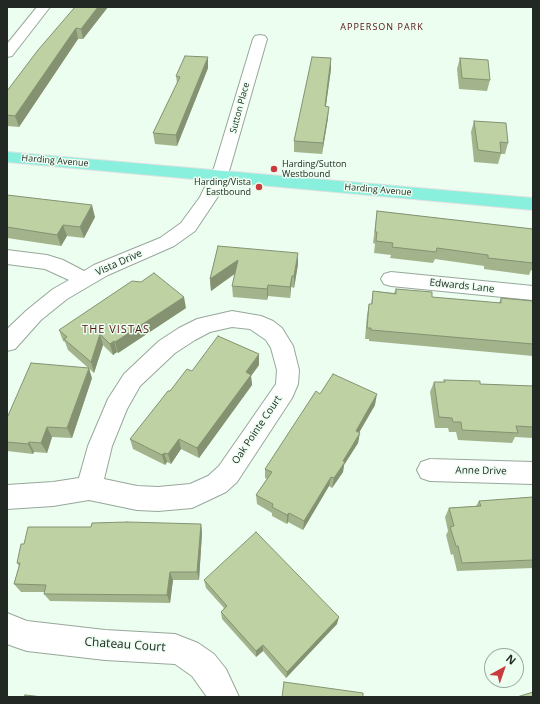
<!DOCTYPE html>
<html>
<head>
<meta charset="utf-8">
<style>
	body { margin:0 }
	#map { position:relative; width:540px; height:704px; overflow:hidden; background:#ecfef0; font-family:"Open Sans",sans-serif }
	canvas { display:block }
	.frame { position:absolute; inset:0; border:8px solid #222924; pointer-events:none }
	.north { position:absolute; left:484px; top:648px; width:40px; height:40px; box-sizing:border-box; background:#ecfef0; border:1px solid #9ba99e; border-radius:50%; rotate:40deg; font-size:11px; font-weight:700; line-height:16px; text-align:center; color:#222924 }
	.north::after { content:''; display:block; margin:auto; width:14px; height:18px; background:#ca3b3d; clip-path:polygon(50% 0,100% 100%,50% 72%,0 100%) }
</style>
</head>
<body>
<div id="map">
<canvas width="540" height="704"></canvas>
<div class="frame"></div>
<div class="north">N</div>
</div>
<script>
const c = document.querySelector('canvas').getContext('2d');
c.lineJoin = 'round';
const shape = rows => new Path2D(rows.map(r => 'M' + r).join(''));
function trace(path, color, width, dash) { c.strokeStyle = color; c.lineWidth = width; c.lineCap = dash ? 'butt' : 'round'; c.setLineDash(dash || []); c.stroke(path); }
function fillPath(path, color) { c.fillStyle = color; c.fill(path, 'evenodd'); }
function drawText(font, color, halo, rows, align = 'center') {
  c.font = font + ' "Open Sans",sans-serif'; c.lineWidth = 3; c.setLineDash([]); c.textBaseline = 'middle'; c.strokeStyle = halo; c.fillStyle = color; for (const [text, x, y, turn = 0] of rows) {
    c.save(); c.translate(x, y); c.rotate((+turn || 0) * Math.PI / 180); c.textAlign = isNaN(turn) ? turn : align; if (halo) c.strokeText(text, 0, 0); c.fillText(text, 0, 0); c.restore();
  }
}
const minor = shape([
	[37,7,50,7,12,56,7,57,7,44,37,7],
	[260,35,265,36,267,39,230,168,217,198,195,231,174,246,108,275,67,299,41,320,15,349,7,351,7,329,27,310,53,289,69,280,45,269,7,264,7,250,47,255,63,260,84,271,94,265,160,238,181,223,200,197,214,168,253,39,255,36,260,35],
	[391,272,533,286,533,300,391,286,384,284,381,279,384,274,391,272],
	[232,311,261,316,273,321,282,328,293,346,299,370,298,384,292,398,237,482,226,492,192,508,158,511,137,510,89,500,53,506,7,509,7,485,53,482,79,478,88,446,108,399,124,374,159,341,179,328,197,319,232,311],
	[232,327,250,329,266,340,271,348,277,370,276,384,219,466,208,476,190,484,158,487,137,486,104,479,112,446,127,409,140,386,175,353,195,340,210,332,232,327],
	[430,459,533,462,533,484,430,481,421,478,417,470,421,462,430,459],
	[7,613,27,621,105,630,175,634,198,643,214,654,226,669,239,697,207,697,192,676,175,664,105,660,27,651,15,647,7,644,7,613]
]);
const major = shape([
	[7,152,533,198,533,210,7,162,7,152]
]);
const wall = shape([
	[75,7,108,7,83,39,78,39,19,127,7,126,7,91],
	[208,57,208,68,177,146,155,144,153,133,177,83,176,76],
	[460,58,490,80,487,91,459,89,457,69],
	[331,69,326,106,328,118,322,154,294,152,294,141],
	[474,121,508,143,505,154,501,154,498,164,474,162,471,132],
	[7,195,95,217,84,238,67,236,61,246,7,238],
	[377,211,533,229,533,271,531,270,529,275,484,269,484,266,435,259,433,263,390,258,391,255,374,253,375,244,373,243],
	[218,246,298,264,294,288,291,287,290,298,268,296,267,300,233,297,232,286,235,274,211,291,210,279],
	[396,289,432,297,499,303,501,298,533,301,533,356,369,341,369,339,365,339,367,315,369,304,371,304,373,291,394,293],
	[186,308,118,353,117,352,113,355,103,345,94,373,68,350,65,342,63,341,59,330],
	[259,365,251,376,252,385,199,458,181,449,171,464,167,462,165,465,133,449,130,439,170,391,192,371],
	[92,378,72,438,52,437,47,453,34,452,33,454,7,451,7,418],
	[444,380,480,384,533,386,533,438,515,437,512,443,458,440,456,432,449,432,448,428,435,428,430,392,434,382,444,382],
	[320,394,375,405,359,433,358,443,344,465,343,472,332,488,329,486,303,530,288,522,287,524,272,516,272,513,257,504,256,495,267,479,265,478,265,469],
	[533,497,533,568,457,571,453,554,451,555,446,535,448,531,445,517,449,508,476,506,479,501],
	[201,524,202,533,199,580,173,580,170,603,50,601,44,594,45,592,21,592,14,584,19,566,17,563,24,544,91,527],
	[204,580,337,624,286,678,263,651,256,657,222,619,221,612,224,608,206,588]
]);
const shadedWall = shape([
	[98,7,108,7,83,39,81,29],
	[76,28,78,39,19,127,15,116],
	[208,57,208,68,177,146,176,135],
	[331,58,331,69,324,118,325,106],
	[329,107,328,118,322,154,323,143],
	[92,205,95,217,84,238,80,227],
	[63,225,67,236,61,246,57,235],
	[298,253,298,264,294,288,294,276],
	[238,260,238,271,211,291,210,279],
	[292,276,290,298,290,287],
	[268,285,268,296,267,300,267,289],
	[184,297,186,308,118,353,115,342],
	[100,334,103,345,94,373,91,362],
	[114,341,117,352,113,355,110,344],
	[259,354,259,365,251,376,252,385,199,458,197,448,246,372],
	[89,368,92,378,72,438,67,428],
	[377,394,375,405,354,441,356,431],
	[47,427,52,437,47,453,41,443],
	[360,433,358,443,344,465,343,472,332,488,334,478,343,461],
	[179,439,181,449,171,464,168,454],
	[29,442,34,452,33,454,28,444],
	[164,453,167,462,165,465,162,455],
	[331,477,329,486,303,530,304,521],
	[289,513,288,522,287,524,287,515],
	[201,524,202,533,199,580,197,572],
	[170,572,173,580,170,603,167,595],
	[339,617,337,624,286,678,287,672],
	[263,645,263,651,256,657,256,651]
]);
const building = shape([
	[75,7,98,7,81,29,76,28,15,116,7,115,7,91,38,50,75,7],
	[185,56,208,57,176,135,153,133,180,77,176,76,185,56],
	[312,57,331,58,325,106,329,107,323,143,294,141,312,57],
	[460,58,488,60,490,80,462,78,460,58],
	[474,121,506,123,508,143,500,142,501,153,478,150,474,121],
	[7,195,92,205,80,227,63,225,57,235,7,227,7,195],
	[377,211,533,229,533,263,488,258,488,255,437,248,436,252,392,247,393,243,376,241,377,232,375,232,377,211],
	[218,246,298,253,294,276,292,276,290,287,268,285,267,289,232,286,238,260,210,279,218,246],
	[154,273,184,297,115,342,114,341,110,344,100,334,91,362,64,339,67,337,59,330,132,281,141,282,154,273],
	[396,289,432,292,432,297,501,303,501,298,533,301,533,344,371,330,371,328,367,328,369,304,372,304,373,291,396,294,396,289],
	[218,336,259,354,246,372,251,375,197,448,179,439,168,454,164,453,162,455,130,439,168,391,170,391,187,369,192,371,218,336],
	[31,363,89,368,67,428,47,427,41,443,29,442,28,444,7,442,7,418,31,363],
	[333,374,377,394,356,431,360,433,343,461,345,462,334,478,331,477,304,521,289,513,287,515,272,507,273,504,256,495,272,472,265,469,316,391,320,394,333,374],
	[444,380,480,381,480,384,533,386,533,427,516,426,518,433,462,430,461,422,453,422,452,418,439,417,434,382,445,382,444,380],
	[533,497,533,560,462,563,458,546,456,546,450,527,454,526,449,508,481,506,479,501,533,497],
	[127,522,201,524,197,572,170,572,167,595,44,594,46,585,14,584,20,563,17,563,21,544,24,544,28,527,91,527,92,523,127,522],
	[256,532,339,617,287,672,263,645,256,651,221,612,227,606,204,580,256,532],
	[284,682,363,693,363,697,282,697,284,682],
	[533,692,533,697,517,697,533,692],
	[25,695,43,697,24,697,25,695]
]);
const markers = [
	[274,169,4,"#ca3b3d"],
	[259,187,4,"#ca3b3d"]
];
const farNeighbourhoodnames = [
	["APPERSON PARK",382,27]
];
const farStreetnames = [
	["Sutton Place",240,108,-75],
	["Harding Avenue",55,161,5],
	["Harding Avenue",378,190,5]
];
const farPoinames = [
	["Harding/Sutton",282,164],
	["Westbound",282,174],
	["Harding/Vista",251,182,"right"],
	["Eastbound",251,192,"right"]
];
const streetNames = [
	["Vista Drive",119,263,-24],
	["Edwards Lane",462,286,6],
	["Oak Pointe Court",257,430,-56],
	["Anne Drive",481,471,1]
];
const neighbourhoodNames = [
	["THE VISTAS",116,330]
];
const nearStreetnames = [
	["Chateau Court",125,645,4]
];
trace(minor, '#97a79b', 2);
trace(major, '#e0e1e0', 2);
fillPath(minor, '#fff');
fillPath(major, '#89f0de');
fillPath(wall, '#a3b48c');
fillPath(shadedWall, '#849272');
fillPath(building, '#bdd1a3');
trace(building, '#849272', 1);
for (const [x, y, r, color] of markers) { const dot = new Path2D(); dot.arc(x, y, r, 0, 2 * Math.PI); c.fillStyle = color; c.fill(dot); trace(dot, '#ecfef0', 1.5); }
c.letterSpacing = '1px';
drawText('9px', '#551012', '#ecfef0', farNeighbourhoodnames);
c.letterSpacing = '0px';
drawText('9px', '#222924', '#ecfef0', farStreetnames);
drawText('9px', '#222924', '#ecfef0', farPoinames, 'left');
drawText('10px', '#222924', '#ecfef0', streetNames);
c.letterSpacing = '1px';
drawText('11px', '#551012', '#ecfef0', neighbourhoodNames);
c.letterSpacing = '0px';
drawText('12px', '#222924', '#ecfef0', nearStreetnames);
</script>
</body>
</html>
